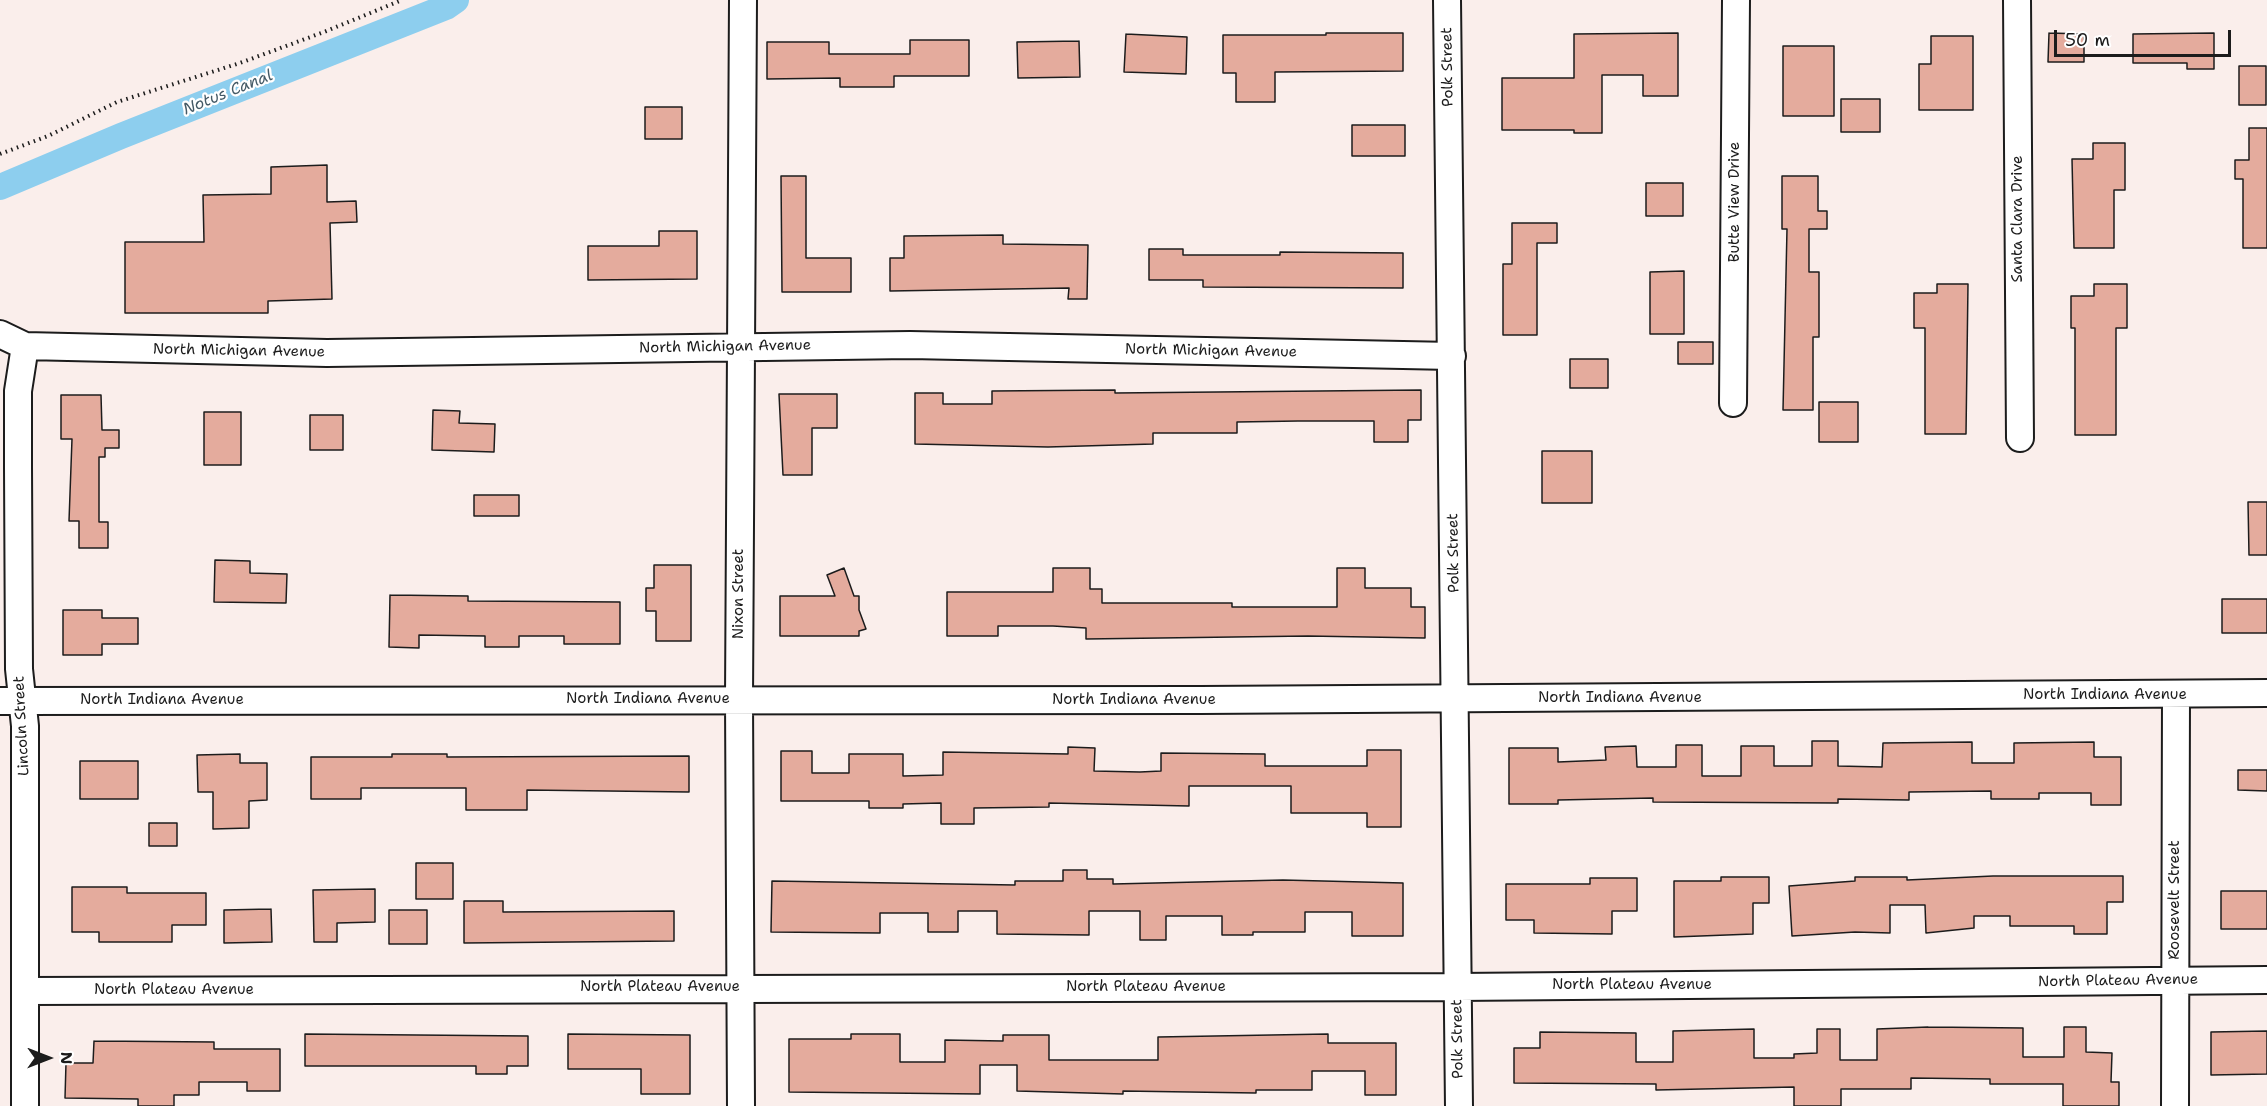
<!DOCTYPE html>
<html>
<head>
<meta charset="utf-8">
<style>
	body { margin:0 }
	#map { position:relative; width:2267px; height:1106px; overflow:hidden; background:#faeeeb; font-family:"Shantell Sans",sans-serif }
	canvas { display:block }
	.north { position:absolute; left:18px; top:1028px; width:60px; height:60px; -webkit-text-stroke:4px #fff; paint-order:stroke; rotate:90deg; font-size:16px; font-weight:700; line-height:24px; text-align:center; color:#1c1c1c }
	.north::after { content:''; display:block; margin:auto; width:21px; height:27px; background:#1c1c1c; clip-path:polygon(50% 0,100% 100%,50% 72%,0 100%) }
	.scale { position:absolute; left:2054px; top:30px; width:177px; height:27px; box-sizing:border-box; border:3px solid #1c1c1c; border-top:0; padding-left:8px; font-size:18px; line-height:21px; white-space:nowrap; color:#1c1c1c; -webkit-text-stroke:4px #fff; paint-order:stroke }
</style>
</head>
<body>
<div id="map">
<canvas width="2267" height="1106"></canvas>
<div class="north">N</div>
<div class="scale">50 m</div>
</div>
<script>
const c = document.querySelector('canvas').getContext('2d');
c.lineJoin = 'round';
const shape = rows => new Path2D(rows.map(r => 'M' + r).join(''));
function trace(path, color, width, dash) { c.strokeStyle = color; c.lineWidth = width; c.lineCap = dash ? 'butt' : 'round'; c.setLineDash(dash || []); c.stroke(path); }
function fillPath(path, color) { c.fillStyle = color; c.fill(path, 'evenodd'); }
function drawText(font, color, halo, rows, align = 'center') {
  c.font = font + ' "Shantell Sans",sans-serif'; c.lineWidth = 4.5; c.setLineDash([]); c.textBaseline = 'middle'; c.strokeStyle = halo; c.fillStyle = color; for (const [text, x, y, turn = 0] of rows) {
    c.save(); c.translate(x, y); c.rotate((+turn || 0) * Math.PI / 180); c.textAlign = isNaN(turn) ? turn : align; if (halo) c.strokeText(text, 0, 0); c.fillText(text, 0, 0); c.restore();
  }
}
const canal = shape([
	[0,187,121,136,446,7,456,0]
]);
const building = shape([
	[1326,33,1403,33,1403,71,1275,72,1275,102,1236,102,1236,73,1223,73,1223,35,1326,35,1326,33],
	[1678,33,1678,96,1643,96,1643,75,1602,75,1602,133,1574,133,1574,130,1502,130,1502,78,1574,78,1574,34,1678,33],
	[2049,33,2084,34,2084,62,2048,62,2049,33],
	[2214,33,2214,69,2187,69,2187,63,2133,63,2133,34,2214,33],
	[1126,34,1187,37,1186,74,1124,72,1126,34],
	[1931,36,1973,36,1973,110,1919,110,1919,64,1931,64,1931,36],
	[910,40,969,40,969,76,894,76,894,87,840,87,840,78,767,79,767,42,829,42,829,54,910,54,910,40],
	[1079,41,1080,77,1018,78,1017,42,1079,41],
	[1783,46,1834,46,1834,116,1783,116,1783,46],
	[2239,66,2266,66,2266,105,2239,105,2239,66],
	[1841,99,1880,99,1880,132,1841,132,1841,99],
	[645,107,682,107,682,139,645,139,645,107],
	[1352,125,1405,125,1405,156,1352,156,1352,125],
	[2249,128,2267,128,2267,248,2243,248,2243,179,2235,179,2235,160,2249,160,2249,128],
	[2093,143,2125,143,2125,190,2114,190,2114,248,2074,248,2072,159,2093,159,2093,143],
	[327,165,327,202,356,201,357,222,330,223,332,299,268,301,268,313,125,313,125,242,204,242,203,195,271,194,271,167,327,165],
	[781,176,806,176,806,258,851,258,851,292,782,292,781,176],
	[1782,176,1818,176,1818,211,1827,211,1827,229,1809,229,1809,272,1819,272,1819,337,1813,337,1813,410,1783,410,1787,229,1782,229,1782,176],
	[1646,183,1683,183,1683,216,1646,216,1646,183],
	[1512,223,1557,223,1557,243,1537,243,1537,335,1503,335,1503,264,1512,264,1512,223],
	[659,231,697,231,697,279,588,280,588,246,659,246,659,231],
	[1003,235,1003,244,1088,245,1087,299,1068,299,1069,288,890,291,890,258,904,258,904,236,1003,235],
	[1149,249,1183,249,1183,255,1280,255,1280,252,1403,253,1403,288,1203,287,1203,280,1149,280,1149,249],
	[1684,271,1684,334,1650,334,1650,272,1684,271],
	[1937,284,1968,284,1966,434,1925,434,1925,328,1914,328,1914,293,1937,293,1937,284],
	[2094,284,2127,284,2127,328,2116,328,2116,435,2075,435,2075,328,2071,328,2071,296,2094,296,2094,284],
	[1678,342,1713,342,1713,364,1678,364,1678,342],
	[1570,359,1608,359,1608,388,1570,388,1570,359],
	[1115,390,1115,393,1421,390,1421,420,1408,420,1408,442,1374,442,1374,421,1298,421,1237,422,1237,433,1153,433,1153,444,1048,447,915,444,915,393,943,393,943,404,992,404,992,391,1115,390],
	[779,394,837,394,837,428,812,428,812,475,783,475,779,394],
	[61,395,101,395,102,430,119,430,119,448,105,448,105,457,99,457,99,522,108,522,108,548,79,548,79,521,69,521,72,439,61,439,61,395],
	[1819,402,1858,402,1858,442,1819,442,1819,402],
	[433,410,460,411,459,423,495,424,494,452,432,450,433,410],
	[204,412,241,412,241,465,204,465,204,412],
	[310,415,343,415,343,450,310,450,310,415],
	[1542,451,1592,451,1592,503,1542,503,1542,451],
	[474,495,519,495,519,516,474,516,474,495],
	[2248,502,2267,502,2267,555,2249,555,2248,502],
	[215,560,250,561,250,573,287,574,286,603,214,602,215,560],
	[654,565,691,565,691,641,656,641,656,611,646,611,646,588,654,588,654,565],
	[844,568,854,596,859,596,859,610,866,629,859,631,859,636,780,636,780,596,835,596,827,575,844,568],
	[1053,568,1090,568,1090,589,1102,589,1102,603,1232,603,1232,607,1337,607,1337,568,1365,568,1365,588,1411,588,1411,607,1425,607,1425,638,1308,636,1086,639,1086,628,1053,626,998,626,998,636,947,636,947,592,1053,592,1053,568],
	[390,595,468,596,468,601,620,602,620,644,564,644,564,636,519,636,519,647,485,647,485,636,419,635,419,648,389,647,390,595],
	[2222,599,2267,599,2267,633,2222,633,2222,599],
	[63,610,102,610,102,618,138,618,138,644,102,644,102,655,63,655,63,610],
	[1812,741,1838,741,1838,766,1882,767,1883,743,1972,742,1972,763,2014,763,2014,743,2094,742,2094,757,2121,757,2121,805,2091,805,2091,793,2039,793,2039,799,1991,799,1991,791,1909,792,1909,800,1838,799,1838,803,1653,802,1653,798,1558,800,1558,804,1509,804,1509,748,1558,748,1558,762,1606,760,1605,747,1636,746,1637,767,1676,767,1676,745,1702,745,1702,776,1741,776,1741,746,1774,746,1774,766,1812,766,1812,741],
	[1068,747,1095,748,1094,771,1140,772,1161,771,1161,753,1265,754,1265,766,1367,766,1367,750,1401,750,1401,827,1367,827,1367,813,1291,813,1291,786,1189,786,1189,806,1049,803,1049,807,974,808,974,824,941,824,941,803,903,804,903,808,869,808,869,801,781,801,781,751,812,751,812,773,849,773,849,754,903,754,903,776,943,775,943,752,1068,754,1068,747],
	[240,754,240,763,267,763,267,800,249,801,249,828,213,829,213,792,198,792,197,755,240,754],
	[392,754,447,754,447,757,689,756,689,792,527,790,527,810,466,810,466,788,361,788,361,799,311,799,311,757,392,757,392,754],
	[80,761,138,761,138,799,80,799,80,761],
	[2238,770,2267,770,2267,791,2238,790,2238,770],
	[149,823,177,823,177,846,149,846,149,823],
	[416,863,453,863,453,899,416,899,416,863],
	[1063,870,1087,870,1087,879,1113,879,1113,884,1283,880,1403,883,1403,936,1352,936,1352,912,1305,912,1305,932,1253,932,1253,935,1222,935,1222,916,1166,916,1166,940,1140,940,1140,911,1089,911,1089,935,997,934,997,911,958,911,958,932,928,932,928,913,880,913,880,933,771,932,772,881,1015,885,1015,881,1063,881,1063,870],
	[1993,876,2123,876,2123,902,2107,902,2107,934,2074,934,2074,926,2010,926,2010,916,1974,916,1974,928,1926,933,1925,905,1890,905,1890,933,1855,932,1792,936,1789,886,1855,881,1855,877,1907,877,1907,880,1993,876],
	[1721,877,1769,877,1769,903,1753,903,1753,934,1674,937,1674,881,1721,881,1721,877],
	[1590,878,1637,878,1637,911,1612,911,1612,934,1534,933,1534,920,1506,920,1506,884,1590,884,1590,878],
	[72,887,127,887,127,893,206,893,206,925,172,925,172,942,99,942,99,932,72,932,72,887],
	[375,889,375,922,337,923,337,942,314,942,313,890,375,889],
	[2221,891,2267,891,2267,929,2221,929,2221,891],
	[464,901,503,901,503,912,674,911,674,941,464,943,464,901],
	[271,909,272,942,224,943,224,910,271,909],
	[389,910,427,910,427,944,389,944,389,910],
	[1928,1027,2023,1028,2023,1057,2064,1057,2064,1027,2086,1027,2086,1052,2112,1053,2111,1082,2119,1082,2119,1106,2063,1106,2063,1084,1990,1084,1990,1079,1911,1078,1911,1089,1841,1089,1841,1106,1794,1106,1794,1087,1656,1090,1656,1084,1514,1083,1514,1048,1540,1048,1540,1032,1636,1033,1636,1062,1673,1062,1673,1031,1754,1029,1754,1058,1794,1058,1794,1054,1817,1053,1817,1029,1840,1029,1840,1060,1877,1060,1877,1029,1928,1027],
	[2267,1031,2267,1074,2211,1075,2211,1032,2267,1031],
	[305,1034,528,1036,528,1066,507,1066,507,1074,476,1074,476,1066,305,1066,305,1034],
	[568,1034,690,1035,690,1094,641,1094,641,1069,568,1069,568,1034],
	[851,1034,900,1034,900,1062,945,1062,945,1040,1003,1041,1003,1035,1049,1035,1049,1060,1158,1060,1158,1037,1328,1034,1328,1043,1396,1043,1396,1095,1365,1095,1365,1071,1312,1071,1312,1090,1256,1090,1256,1093,1123,1091,1123,1094,1017,1091,1017,1065,980,1065,980,1094,789,1092,789,1039,851,1039,851,1034],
	[94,1041,214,1042,214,1049,280,1049,280,1091,247,1091,247,1082,199,1082,199,1095,174,1095,174,1106,138,1106,138,1099,65,1098,66,1063,93,1063,94,1041]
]);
const path = shape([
	[0,154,48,136,117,102,240,63,324,32,402,0]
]);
const minor = shape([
	[1447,0,1459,1106],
	[2017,0,2020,438],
	[0,334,25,346,327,353,910,345,1452,356],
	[25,346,18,391,18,467,19,669,25,726,25,1106],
	[1733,403,1736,0],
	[0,701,1201,700,2267,693],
	[25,991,1457,987,2267,980],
	[741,1106,739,699,743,0],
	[2175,1106,2176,694]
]);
const streetNames = [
	["Polk Street",1448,67,-91],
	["Butte View Drive",1735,202,-90],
	["Santa Clara Drive",2018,219,-90],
	["North Michigan Avenue",725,347,-1],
	["North Michigan Avenue",239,351,1],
	["North Michigan Avenue",1211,351,1],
	["Polk Street",1454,553,-91],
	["Nixon Street",739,594,-90],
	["North Indiana Avenue",2105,695],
	["North Indiana Avenue",1620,698],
	["North Indiana Avenue",648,699],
	["North Indiana Avenue",162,700],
	["North Indiana Avenue",1134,700],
	["Lincoln Street",22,726,-93],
	["Roosevelt Street",2175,900,-90],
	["North Plateau Avenue",2118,981,-1],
	["North Plateau Avenue",1632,985],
	["North Plateau Avenue",660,987],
	["North Plateau Avenue",1146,987],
	["North Plateau Avenue",174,990],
	["Polk Street",1458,1039,-91]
];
const waterNames = [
	["Notus Canal",228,93,-22]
];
trace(canal, '#8dceee', 26);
fillPath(building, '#e4ab9d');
trace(building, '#1c1c1c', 1.5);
trace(minor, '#1c1c1c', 30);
trace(path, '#1c1c1c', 4, [1.5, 4.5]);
trace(minor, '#fff', 26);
drawText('15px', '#1c1c1c', '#fff', streetNames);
drawText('italic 16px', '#445a66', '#fff', waterNames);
</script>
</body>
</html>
